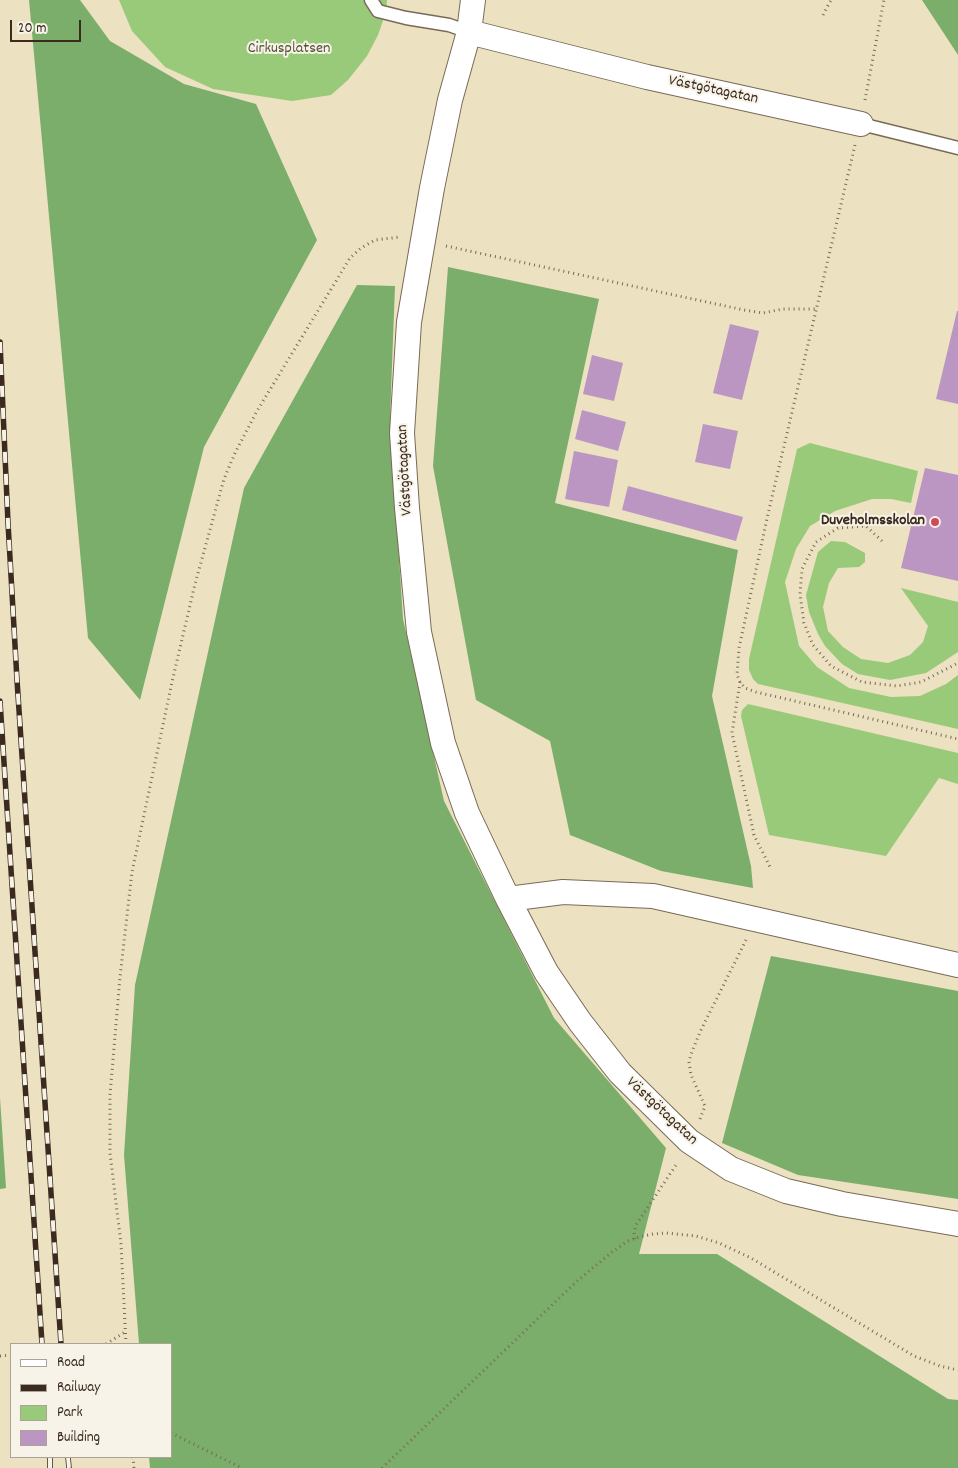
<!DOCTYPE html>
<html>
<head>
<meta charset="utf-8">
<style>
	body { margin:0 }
	#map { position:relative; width:958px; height:1468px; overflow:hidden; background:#ece1c0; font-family:Dekko,sans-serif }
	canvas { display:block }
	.legend { position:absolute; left:10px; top:1343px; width:162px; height:115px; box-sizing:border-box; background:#f7f3e8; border:1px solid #aca397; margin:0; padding:6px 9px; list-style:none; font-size:15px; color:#3b2a1e }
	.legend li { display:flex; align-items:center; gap:10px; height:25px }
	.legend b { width:25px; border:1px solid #aca397 }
	.scale { position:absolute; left:10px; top:20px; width:71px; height:22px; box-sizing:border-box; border:2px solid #3b2a1e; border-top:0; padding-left:6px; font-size:15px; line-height:18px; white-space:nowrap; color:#3b2a1e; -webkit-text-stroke:4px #f7f3e8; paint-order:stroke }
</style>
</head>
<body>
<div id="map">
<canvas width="958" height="1468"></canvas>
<ul class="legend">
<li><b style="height:6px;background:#fff"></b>Road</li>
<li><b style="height:6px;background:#3b2a1e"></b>Railway</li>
<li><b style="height:14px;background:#99ca7a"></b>Park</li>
<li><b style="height:14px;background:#bb96c3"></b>Building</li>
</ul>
<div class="scale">20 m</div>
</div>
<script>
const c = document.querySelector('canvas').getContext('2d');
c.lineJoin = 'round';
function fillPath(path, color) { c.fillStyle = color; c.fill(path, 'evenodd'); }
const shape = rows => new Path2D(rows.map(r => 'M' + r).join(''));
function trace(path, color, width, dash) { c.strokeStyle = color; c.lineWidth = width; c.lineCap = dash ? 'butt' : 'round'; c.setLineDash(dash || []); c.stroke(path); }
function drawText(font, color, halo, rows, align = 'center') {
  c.font = font + ' Dekko,sans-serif'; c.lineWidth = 4; c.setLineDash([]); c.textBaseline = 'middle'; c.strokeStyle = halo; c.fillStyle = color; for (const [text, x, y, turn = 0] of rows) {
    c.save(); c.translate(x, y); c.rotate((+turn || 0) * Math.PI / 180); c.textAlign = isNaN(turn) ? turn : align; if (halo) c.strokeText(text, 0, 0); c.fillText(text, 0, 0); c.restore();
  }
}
const green = shape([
	[119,0,387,0,386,12,378,35,367,56,348,80,331,95,292,101,213,89,165,67,132,31],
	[810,443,918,471,911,503,891,499,872,499,835,511,810,526,796,549,785,582,799,646,817,667,849,688,891,697,920,696,946,684,958,675,958,729,758,684,753,679,749,670,749,659,797,449],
	[831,541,845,542,865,553,865,562,859,567,838,568,829,583,823,607,828,631,843,647,861,659,888,663,910,655,923,642,928,626,901,588,958,602,958,652,926,673,890,680,858,674,842,664,825,646,818,634,809,612,806,595,818,552],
	[748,704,958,753,958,784,939,778,886,856,769,835,741,716,742,710]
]);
const forest = shape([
	[29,0,80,0,110,41,184,84,256,104,317,240,204,447,140,700,88,638],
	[922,0,958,0,958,55],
	[448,267,599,299,555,503,738,550,712,696,751,866,753,888,661,871,570,835,550,741,476,700,433,466],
	[357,285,395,286,390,419,403,619,444,801,554,1018,666,1148,639,1254,717,1254,948,1399,958,1400,958,1468,150,1468,149,1457,171,1457,171,1344,139,1344,124,1155,135,985,244,488],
	[771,956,958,991,958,1199,798,1175,722,1143],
	[0,1098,6,1188,0,1189]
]);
const building = shape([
	[957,311,958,311,958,404,936,399],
	[730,324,759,331,742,400,713,393],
	[592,355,623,363,614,401,583,394],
	[582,410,626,422,618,451,575,439],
	[703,424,738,431,730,469,695,462],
	[574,451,618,460,609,507,565,499],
	[925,468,958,475,958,581,901,568],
	[628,486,743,517,736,541,622,510]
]);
const path = shape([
	[823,15,831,0],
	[865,100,884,0],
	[855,145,768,514,739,648,737,675,740,682,745,688,756,692,958,739],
	[446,246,744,310,763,313,783,309,816,309],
	[882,541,866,526,838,528,816,542,802,569,800,594,804,623,813,645,831,666,862,682,897,686,921,682,958,663],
	[740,682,732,733,754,835,770,867],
	[700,1119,705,1106,691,1075,689,1062,691,1054,700,1032,746,940],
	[635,1239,634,1233,636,1225,678,1162],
	[106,1344,125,1332],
	[126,1344,121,1244,110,1153,110,1095,120,977,132,872,172,682,195,584,224,479,235,453,257,411,350,258,361,248,375,240,400,237],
	[0,1356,11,1355],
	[171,1433,242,1468],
	[133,1457,134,1468],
	[382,1468,576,1282,612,1252,628,1241,639,1237,653,1234,666,1233,696,1236,719,1243,751,1258,914,1356,940,1366,958,1370]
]);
const service = shape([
	[371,0,378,11,406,18,449,25,469,32],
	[861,124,958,148]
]);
const minor = shape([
	[473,0,469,32,450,100,432,188,409,322,402,433,407,508,419,632,443,743,467,813,508,899,546,972,580,1022,620,1073,689,1141,731,1169,786,1191,842,1204,958,1224],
	[469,32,647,77,861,124],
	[508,899,563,892,653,896,958,965]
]);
const rail = shape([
	[0,342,8,523,17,680,61,1344],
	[0,701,42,1344],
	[50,1457,50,1468],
	[68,1457,69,1468]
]);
const markers = [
	[935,522,5,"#d1495b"]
];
const parkNames = [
	["Cirkusplatsen",289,50]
];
const streetNames = [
	["Västgötagatan",713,91,12],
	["Västgötagatan",406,470,-93],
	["Västgötagatan",661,1112,43]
];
const poiNames = [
	["Duveholmsskolan",925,522]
];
fillPath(green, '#99ca7a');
fillPath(forest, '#7aae6a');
fillPath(building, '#bb96c3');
trace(service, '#796a57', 15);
trace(minor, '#796a57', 26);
trace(path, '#796a57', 3, [1, 4]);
trace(service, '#fff', 12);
trace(minor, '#fff', 24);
trace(rail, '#3b2a1e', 5.5);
trace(rail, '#f7f3e8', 4, [11]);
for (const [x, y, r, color] of markers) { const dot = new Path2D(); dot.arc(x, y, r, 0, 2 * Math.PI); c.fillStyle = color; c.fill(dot); trace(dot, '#f7f3e8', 2); }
drawText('16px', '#525235', '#f7f3e8', parkNames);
drawText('16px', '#3b2a1e', '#f7f3e8', streetNames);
drawText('bold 16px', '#3b2a1e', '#f7f3e8', poiNames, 'right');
</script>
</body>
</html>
